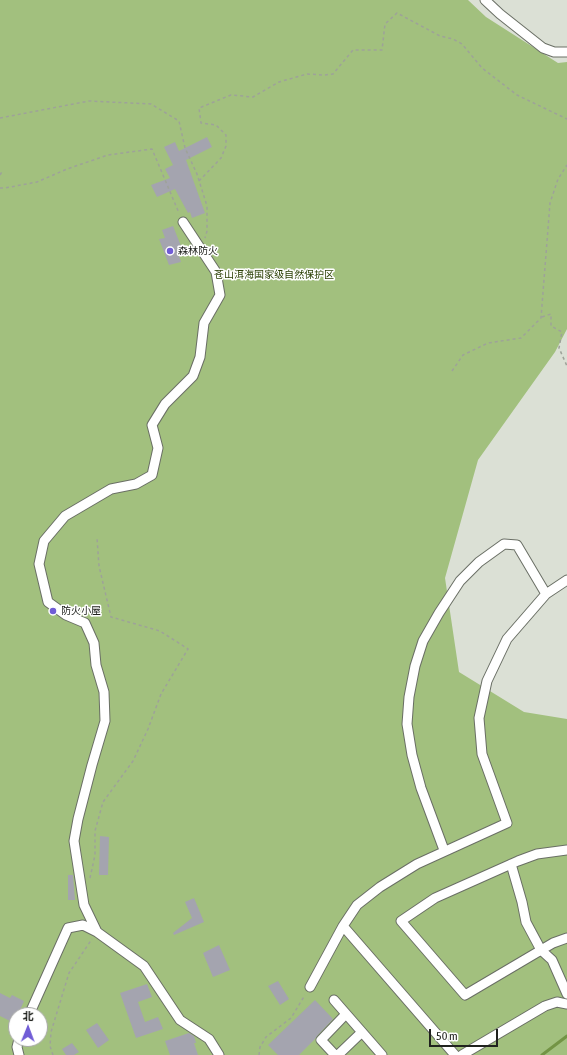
<!DOCTYPE html>
<html>
<head>
<meta charset="utf-8">
<style>
	body { margin:0 }
	#map { position:relative; width:567px; height:1055px; overflow:hidden; background:#dbe0d5; font-family:"Asap Condensed","Noto Sans SC",sans-serif }
	canvas { display:block }
	.north { position:absolute; left:8px; top:1007px; width:40px; height:40px; box-sizing:border-box; background:#fff; border:1px solid #a6a7a5; border-radius:50%; rotate:1deg; font-size:11px; font-weight:700; line-height:16px; text-align:center; color:#20221e }
	.north::after { content:''; display:block; margin:auto; width:14px; height:18px; background:#705cd6; clip-path:polygon(50% 0,100% 100%,50% 72%,0 100%) }
	.scale { position:absolute; left:429px; top:1029px; width:69px; height:18px; box-sizing:border-box; border:2px solid #20221e; border-top:0; padding-left:5px; font-size:12px; line-height:14px; white-space:nowrap; color:#20221e; -webkit-text-stroke:3px #fff; paint-order:stroke }
</style>
</head>
<body>
<div id="map">
<canvas width="567" height="1055"></canvas>
<div class="north">北</div>
<div class="scale">50 m</div>
</div>
<script>
const c = document.querySelector('canvas').getContext('2d');
c.lineJoin = 'round';
function fillPath(path, color) { c.fillStyle = color; c.fill(path, 'evenodd'); }
const shape = rows => new Path2D(rows.map(r => 'M' + r).join(''));
function trace(path, color, width, dash) { c.strokeStyle = color; c.lineWidth = width; c.lineCap = dash ? 'butt' : 'round'; c.setLineDash(dash || []); c.stroke(path); }
function drawText(font, color, halo, rows, align = 'center') {
  c.font = font + ' "Asap Condensed","Noto Sans SC",sans-serif'; c.lineWidth = 3; c.setLineDash([]); c.textBaseline = 'middle'; c.strokeStyle = halo; c.fillStyle = color; for (const [text, x, y, turn = 0] of rows) {
    c.save(); c.translate(x, y); c.rotate((+turn || 0) * Math.PI / 180); c.textAlign = isNaN(turn) ? turn : align; if (halo) c.strokeText(text, 0, 0); c.fillText(text, 0, 0); c.restore();
  }
}
const green = shape([
	[0,0,468,0,486,17,558,63,567,62,567,329,555,352,478,460,445,578,459,672,524,712,567,719,567,1055,0,1055],
	[16,1015,40,1015,40,1039,16,1039]
]);
const stream = shape([
	[542,1055,567,1036]
]);
const building = shape([
	[207,137,212,147,186,160,205,213,192,218,190,212,188,213,175,189,157,197,151,185,170,178,165,169,173,165,164,147,175,142,179,151],
	[173,226,183,251,178,253,181,262,169,265,159,239,165,238,162,230],
	[100,836,109,837,108,875,99,875],
	[68,875,73,875,75,900,68,900],
	[194,898,204,922,174,935,173,933,192,918,185,902],
	[219,945,230,970,213,977,203,953],
	[278,981,289,999,280,1005,268,986],
	[147,984,152,997,138,1002,145,1022,158,1017,163,1029,136,1038,120,993],
	[0,993,10,998,12,995,24,1001,18,1015,16,1015,14,1023,0,1016],
	[315,1000,333,1019,317,1036,315,1039,299,1055,278,1055,268,1045],
	[97,1023,109,1040,98,1048,86,1030],
	[189,1033,194,1036,196,1043,194,1043,198,1055,170,1055,165,1041],
	[72,1043,79,1052,74,1055,66,1055,62,1049]
]);
const path = shape([
	[0,118,89,101,151,104,179,121,185,148,197,174,207,206,207,231,205,238],
	[0,175,3,170],
	[199,181,221,158,226,146,226,135,216,125,201,123,199,108,231,95,253,97,279,82,307,74,324,75,333,74,353,50,382,50,385,24,397,13,440,36,453,39,462,44,482,68,517,95,567,119],
	[0,188,5,188,37,182,67,169,108,155,152,149,179,213],
	[542,317,551,314,551,326,562,332,559,348,567,366],
	[452,371,463,355,488,343,521,338,541,318,550,203,558,179,567,165],
	[90,878,95,855,95,831,103,802,133,761,148,729,161,694,188,649,160,631,111,617,99,566,97,538],
	[53,1055,50,1046,51,1032,69,973,92,939],
	[259,1055,260,1047,266,1037,291,1018,305,995]
]);
const minor = shape([
	[485,0,500,14,543,48,554,52,567,52],
	[444,850,421,788,412,755,407,724,409,697,415,666,423,641,439,613,460,581,479,562,504,544,517,545,546,594],
	[567,850,537,854,518,861,435,898,401,921,465,995,553,943,567,938],
	[511,864,522,902,526,922,541,950,552,960,567,994],
	[343,926,455,1055],
	[97,932,84,905,74,841,78,819,92,765,105,721,104,692,96,665,94,643,85,623,66,615,48,602,39,564,44,541,65,516,111,489,136,484,152,475,158,448,152,425,165,404,193,376,200,357,204,323,220,295,216,272,183,222],
	[310,987,343,926,357,905,380,887,417,864,507,823,482,754,479,718,487,681,507,639,546,594,567,580],
	[334,1000,382,1055],
	[29,1015,68,928,83,925,97,932,144,966,180,1020,209,1039,219,1055],
	[19,1055,17,1047,19,1039],
	[335,1055,321,1040,346,1014],
	[338,1055,362,1032],
	[462,1055,545,1006,557,1002,567,1004]
]);
const markers = [
	[170,251,4,"#705cd6"],
	[53,611,4,"#705cd6"]
];
const poiNames = [
	["森林防火",178,251],
	["防火小屋",61,611]
];
const parkNames = [
	["苍山洱海国家级自然保护区",274,275]
];
fillPath(green, '#a2c07e');
trace(stream, '#739445', 3);
fillPath(building, '#a4a4af');
trace(minor, '#6a6f65', 11);
trace(path, '#9ea299', 1.5, [3, 3]);
trace(minor, '#fff', 9);
for (const [x, y, r, color] of markers) { const dot = new Path2D(); dot.arc(x, y, r, 0, 2 * Math.PI); c.fillStyle = color; c.fill(dot); trace(dot, '#fff', 1.5); }
drawText('10px', '#20221e', '#fff', poiNames, 'left');
drawText('10px', '#293e02', '#fff', parkNames);
</script>
</body>
</html>
